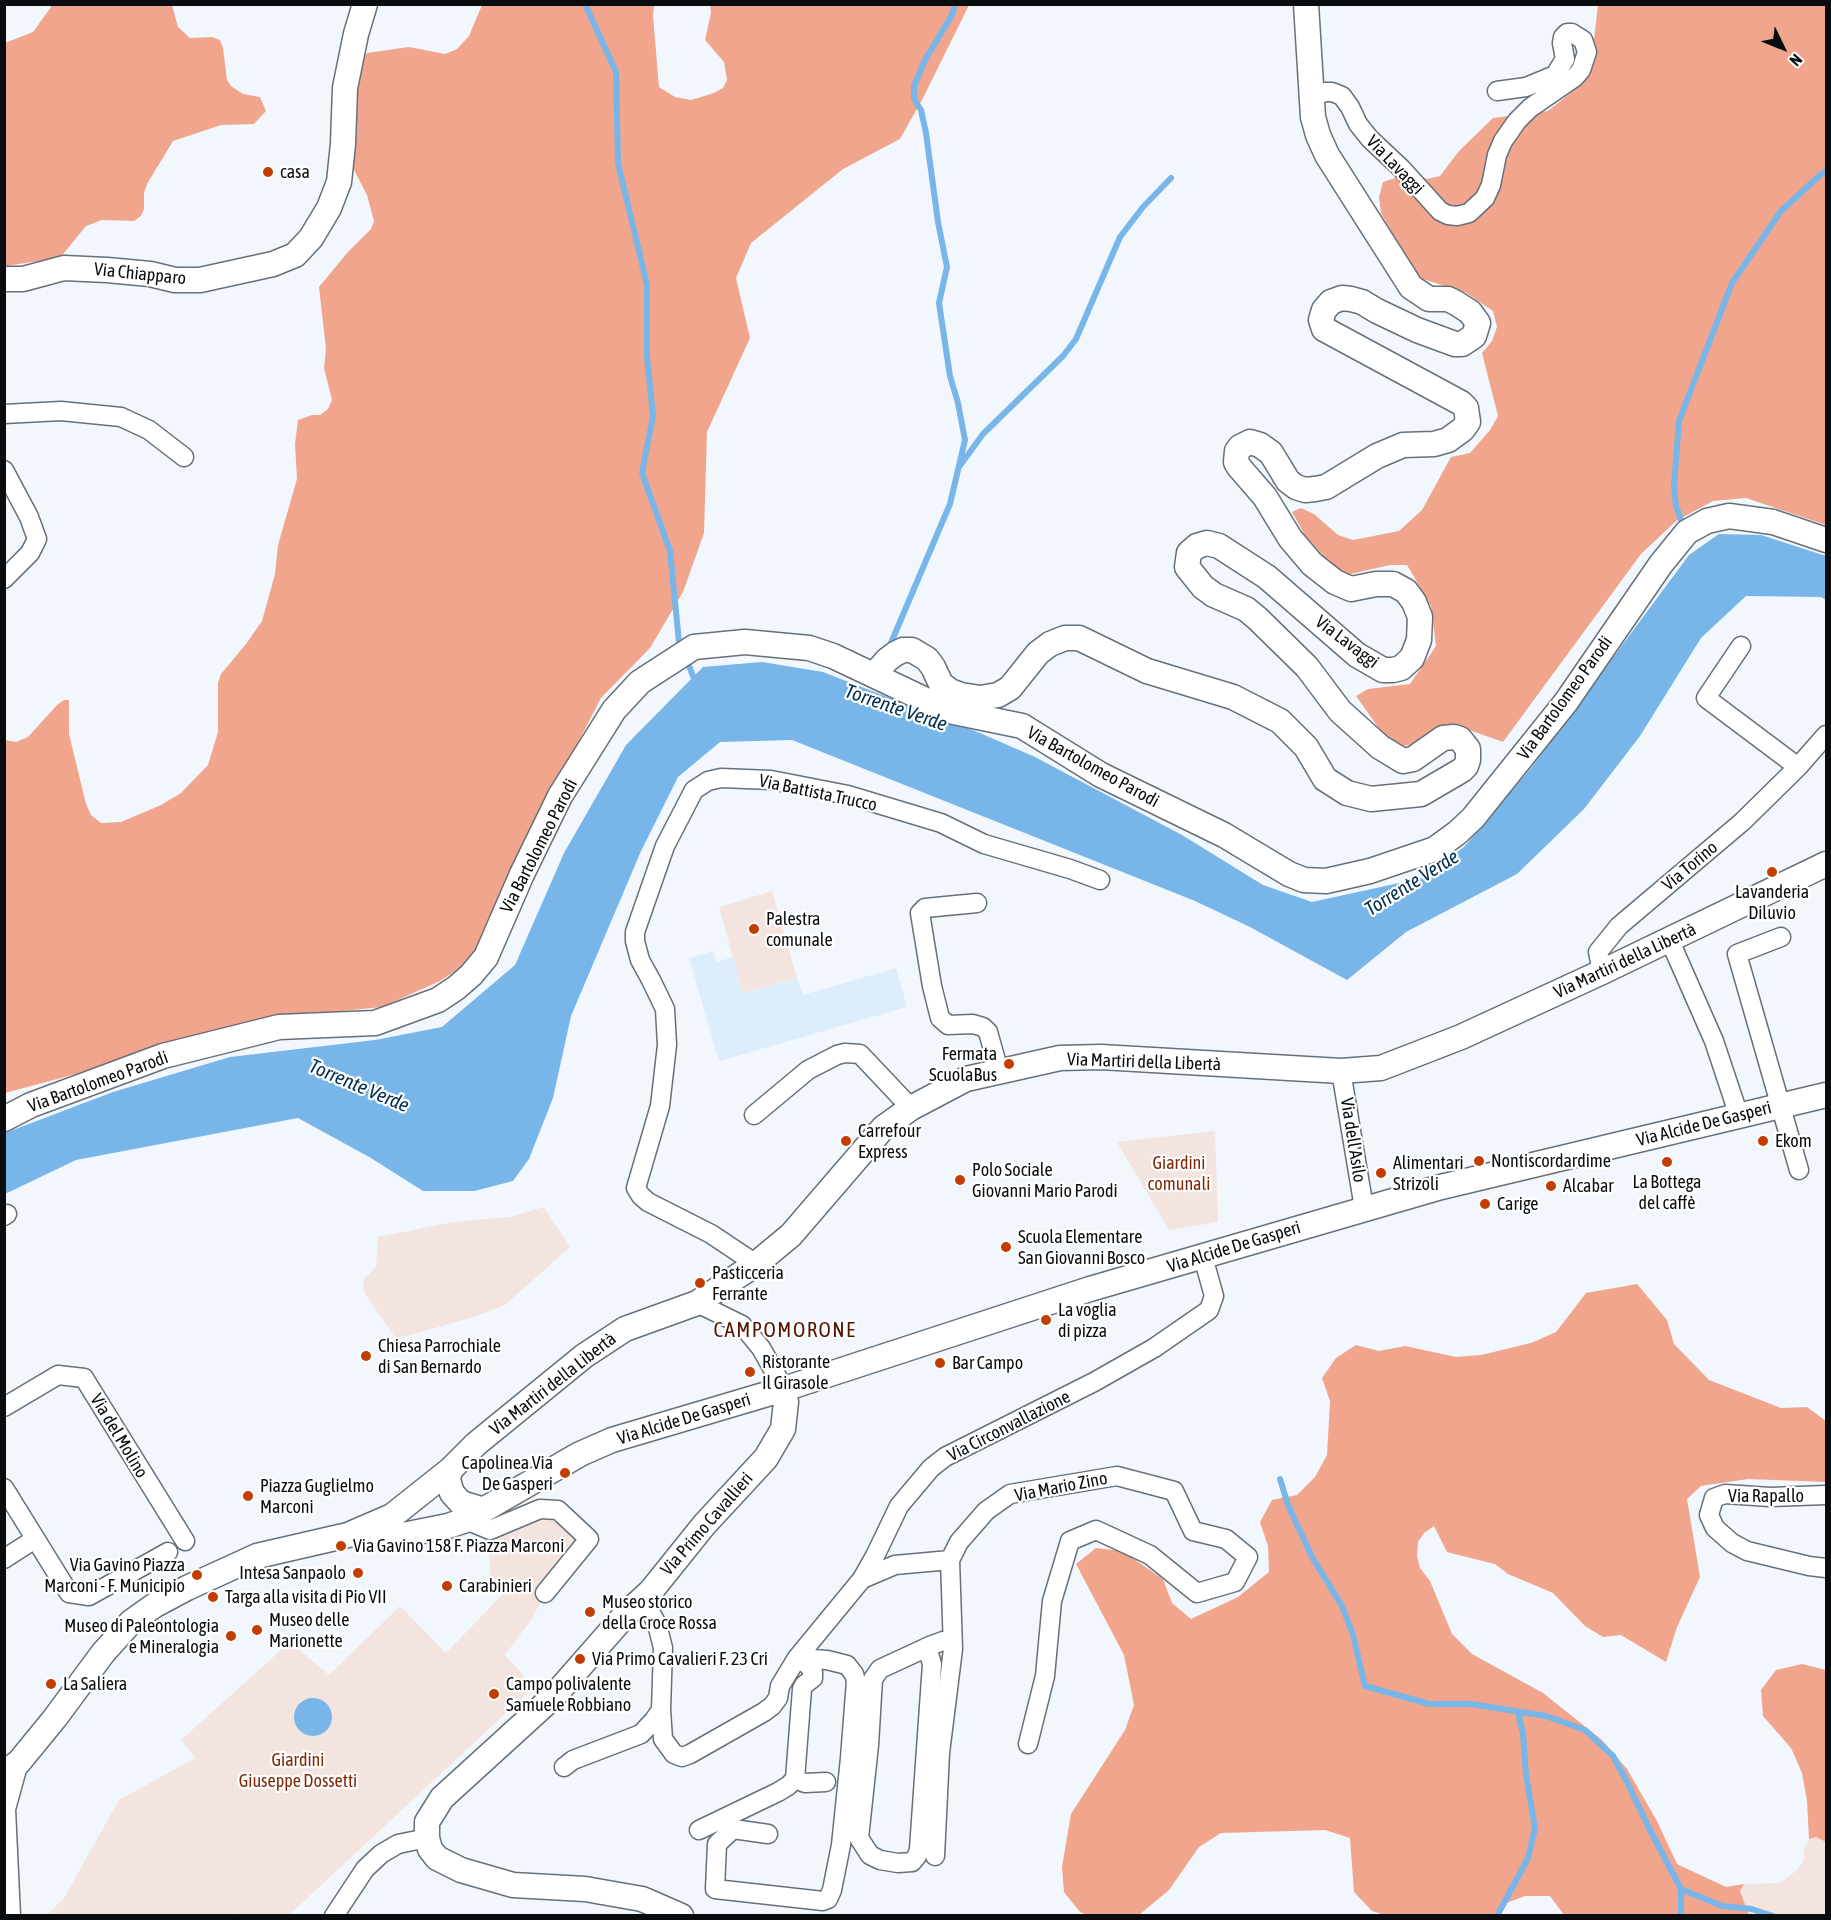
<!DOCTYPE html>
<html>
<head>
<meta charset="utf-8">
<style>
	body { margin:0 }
	#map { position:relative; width:1831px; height:1920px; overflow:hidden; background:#f1f7fd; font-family:"Asap Condensed",sans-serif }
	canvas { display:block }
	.frame { position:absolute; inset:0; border:6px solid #090d10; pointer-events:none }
	.north { position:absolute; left:1753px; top:18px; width:60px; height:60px; -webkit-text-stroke:4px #fff; paint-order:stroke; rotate:133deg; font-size:16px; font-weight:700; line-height:24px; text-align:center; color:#090d10 }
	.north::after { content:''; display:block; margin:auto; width:21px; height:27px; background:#090d10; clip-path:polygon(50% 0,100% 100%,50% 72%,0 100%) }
</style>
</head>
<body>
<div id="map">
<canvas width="1831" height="1920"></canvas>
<div class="frame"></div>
<div class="north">N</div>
</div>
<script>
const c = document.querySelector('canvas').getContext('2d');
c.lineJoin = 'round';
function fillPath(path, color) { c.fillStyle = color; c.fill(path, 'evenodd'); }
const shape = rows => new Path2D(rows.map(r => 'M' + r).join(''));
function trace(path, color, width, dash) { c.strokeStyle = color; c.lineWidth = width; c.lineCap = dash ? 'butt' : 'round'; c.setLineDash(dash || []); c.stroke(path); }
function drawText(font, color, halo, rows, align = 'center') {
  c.font = font + ' "Asap Condensed",sans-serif'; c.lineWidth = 4.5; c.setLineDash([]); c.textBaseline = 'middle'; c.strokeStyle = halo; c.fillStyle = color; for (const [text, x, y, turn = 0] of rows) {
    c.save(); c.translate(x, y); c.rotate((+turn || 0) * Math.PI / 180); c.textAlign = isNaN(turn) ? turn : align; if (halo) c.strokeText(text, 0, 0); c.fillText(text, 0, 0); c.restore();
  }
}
const built = shape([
	[713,951,717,962,733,957,744,993,797,978,803,995,896,968,907,1007,719,1061,689,958]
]);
const green = shape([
	[772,891,797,978,743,993,719,907],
	[1215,1131,1218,1222,1169,1230,1117,1142],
	[544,1207,570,1247,505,1305,474,1317,396,1339,364,1292,363,1280,376,1267,378,1237,453,1222,510,1217],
	[540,1509,589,1539,545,1593,531,1620,505,1655,534,1687,289,1915,236,1915,232,1913,229,1916,46,1916,64,1898,119,1800,195,1758,181,1740,290,1642,329,1675,400,1606,446,1653,504,1593,491,1580,488,1544,490,1530],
	[1816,1837,1826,1842,1826,1915,1749,1915,1740,1891,1744,1884,1781,1883,1798,1869,1804,1860,1804,1849,1809,1839]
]);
const forest = shape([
	[51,4,172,5,178,27,190,38,212,37,220,40,223,48,227,80,231,86,243,94,260,97,266,111,254,124,221,125,173,141,147,184,144,193,144,209,141,216,134,221,102,220,86,226,60,258,5,266,5,43,33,32,51,7],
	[482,5,654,5,653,16,659,87,675,97,691,100,714,93,723,88,727,80,724,62,705,40,711,13,710,5,969,5,923,98,900,139,843,169,751,243,736,278,750,338,707,432,704,533,683,592,650,648,601,698,543,810,474,958,440,981,382,1007,292,1016,5,1093,5,740,16,742,28,737,57,705,64,700,69,700,69,734,86,804,91,815,101,823,121,822,161,805,181,793,208,765,218,732,218,683,221,674,246,644,262,621,275,574,278,545,297,479,295,444,298,420,312,415,320,415,328,409,332,400,324,368,326,349,319,287,347,253,371,229,374,221,367,195,351,164,356,136,352,102,361,60,367,53,409,47,445,54,457,49,469,36],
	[1598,5,1826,5,1826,525,1746,498,1713,501,1676,521,1641,554,1503,742,1461,727,1414,745,1398,746,1385,737,1356,696,1368,689,1410,684,1436,646,1431,606,1407,565,1390,565,1342,576,1306,537,1292,512,1301,508,1314,514,1338,535,1353,540,1399,531,1422,510,1451,457,1470,453,1490,430,1498,416,1482,353,1492,341,1497,327,1493,311,1465,292,1419,278,1412,270,1381,213,1379,197,1383,182,1410,173,1427,179,1440,176,1459,151,1493,118,1548,111,1573,91,1591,65],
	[1637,1284,1667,1320,1674,1344,1709,1380,1781,1408,1807,1407,1826,1421,1826,1482,1748,1479,1701,1486,1687,1499,1700,1577,1677,1627,1666,1662,1621,1635,1603,1637,1585,1626,1553,1593,1508,1574,1495,1564,1447,1552,1434,1526,1424,1533,1418,1542,1417,1556,1420,1568,1430,1581,1452,1634,1472,1654,1543,1693,1602,1740,1627,1769,1657,1821,1677,1864,1726,1887,1744,1884,1740,1891,1749,1915,1564,1915,1550,1896,1525,1896,1501,1905,1494,1915,1385,1915,1372,1911,1354,1892,1350,1838,1325,1830,1221,1833,1199,1847,1169,1890,1139,1915,1087,1915,1080,1912,1064,1892,1062,1867,1071,1814,1125,1730,1134,1705,1124,1655,1076,1564,1096,1548,1122,1551,1163,1579,1172,1603,1191,1619,1238,1597,1269,1572,1268,1546,1260,1522,1272,1500,1297,1495,1315,1477,1327,1455,1330,1401,1322,1378,1336,1358,1356,1345,1379,1351,1405,1346,1456,1357,1481,1355,1531,1343,1556,1332,1586,1293],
	[1802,1664,1826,1670,1826,1842,1816,1837,1809,1839,1807,1801,1802,1773,1791,1748,1763,1716,1761,1690,1776,1670]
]);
const water = shape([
	[1719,534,1761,535,1826,556,1826,600,1821,597,1746,596,1701,638,1640,736,1584,809,1517,874,1406,932,1347,980,1250,927,1195,901,792,740,720,742,678,777,641,851,571,1016,553,1098,529,1159,513,1181,474,1191,423,1191,371,1158,298,1118,76,1160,5,1194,5,1133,113,1092,230,1057,375,1040,442,1027,515,965,564,853,626,745,703,667,762,662,823,672,980,733,1035,757,1182,835,1263,885,1312,902,1422,878,1464,847,1531,768,1689,555],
	'294 1717a19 19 0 1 1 38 0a19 19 0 1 1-38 0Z'
]);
const stream = shape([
	[585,4,616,72,618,163,647,285,647,357,653,416,642,473,670,551,679,642,682,650],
	[959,467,983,434,1063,356,1076,339,1120,237,1143,207,1171,178],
	[1684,528,1676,506,1674,486,1679,421,1732,283,1781,211,1819,176,1826,171],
	[888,650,950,504,965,440,958,403,950,376,939,303,947,267,938,222,926,133,921,110,914,99,914,86,925,60,952,15,955,4],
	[686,659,696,683],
	[1280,1479,1288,1505,1312,1557,1342,1606,1353,1635,1365,1686,1429,1704,1471,1704,1546,1716,1585,1730,1613,1756,1627,1782,1651,1832,1681,1889,1681,1916],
	[1681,1889,1722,1906,1752,1909,1773,1916],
	[1497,1916,1528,1858,1535,1828,1526,1775,1523,1734,1518,1712]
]);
const street = shape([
	[1313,97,1325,92,1332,92,1342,96,1350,107,1358,124,1370,139,1402,169,1440,211,1448,215,1457,216,1469,213,1485,198,1491,185,1497,155,1503,141,1517,121,1530,108,1575,77,1581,70,1587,52,1583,40,1572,33,1567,33,1563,37,1562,43,1565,59,1555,75,1526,87,1497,91],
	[4,414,61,411,121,417,149,430,184,457],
	[4,470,29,517,37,539,30,553,4,579],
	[1741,646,1706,698,1798,767],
	[977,903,925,908,920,913,932,986,940,1018,948,1025,973,1024,983,1027,988,1032,999,1071],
	[1781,937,1737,954,1799,1170],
	[1670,941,1714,1041,1739,1116],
	[1602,972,1598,952,1619,926,1742,822,1798,767,1826,735],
	[1341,1071,1364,1208],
	[754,1115,808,1070,837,1055,845,1053,860,1054,911,1108],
	[4,1216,7,1214],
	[756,1264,711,1234,648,1202,641,1196,636,1188,660,1106,667,1045,665,1009,651,980,640,960,635,941,635,932,665,846,694,790,708,781,721,778,771,780,848,795,941,823,984,844,1070,869,1100,880],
	[697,1303,742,1325,761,1348,784,1389],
	[4,1407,58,1375,84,1378,185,1541],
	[4,1488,69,1593,89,1596,168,1552],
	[1826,1495,1770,1497,1725,1494,1714,1498,1709,1515,1715,1528,1732,1543,1747,1551,1809,1566,1826,1568],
	[466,1520,490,1530,540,1509,558,1510,589,1539,545,1593],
	[4,1559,35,1539],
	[862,1579,895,1565,950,1560],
	[638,1603,652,1615,657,1624,663,1648,661,1710,663,1739,674,1754,682,1757,690,1754,764,1712,772,1706,778,1698,780,1686,797,1658,862,1579,875,1556,899,1506,931,1468,945,1457,1094,1382,1154,1348,1209,1310,1214,1296,1203,1257],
	[927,1647,932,1664,919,1849,917,1856,912,1862,898,1863,880,1860,870,1855,859,1838,869,1745,873,1679,880,1669,932,1645,943,1641,952,1640],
	[564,1767,573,1760,641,1734,654,1720,661,1710],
	[795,1779,805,1783,826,1782],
	[699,1830,778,1792,788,1786,795,1779,802,1689,804,1685,813,1678,813,1672,808,1665,797,1658],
	[768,1834,733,1829,717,1844,715,1889,823,1901,828,1899,832,1890,841,1845,850,1758,856,1681,854,1674,847,1665,827,1660,797,1658],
	[935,1856,940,1753,953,1649,950,1560,959,1542,986,1511,1010,1494,1117,1476,1174,1491,1193,1531,1226,1539,1248,1557,1235,1582,1197,1593,1150,1555,1096,1530,1070,1541,1052,1601,1045,1676,1028,1744],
	[11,1916,6,1809,19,1762],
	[334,1916,365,1869,381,1854,398,1844,427,1838]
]);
const secondary = shape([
	[4,279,23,279,64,268,107,270,150,274,175,280,200,280,273,264,295,255,311,238,329,208,339,182,343,144,345,88,356,34,365,4],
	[874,675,887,660,895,654,903,650,912,650,927,659,933,667,941,684,950,691,961,695,980,698,998,695,1010,688,1038,653,1050,644,1065,638,1079,638,1147,671,1233,697,1280,721,1306,747,1325,779,1347,793,1371,799,1421,794,1462,770,1466,766,1468,760,1468,749,1460,739,1454,737,1443,738,1413,759,1403,761,1380,747,1340,711,1307,667,1257,618,1246,609,1214,595,1203,587,1187,567,1189,553,1197,546,1207,543,1219,546,1267,577,1357,655,1383,670,1393,670,1401,668,1412,658,1419,640,1420,617,1414,602,1406,591,1393,584,1376,584,1351,589,1335,582,1312,564,1290,538,1265,497,1239,467,1236,462,1237,451,1240,447,1250,442,1260,445,1271,453,1288,481,1296,487,1305,490,1315,489,1326,487,1377,456,1403,445,1434,444,1448,440,1463,429,1468,422,1466,408,1461,403,1324,329,1321,320,1324,310,1331,302,1342,298,1351,299,1362,302,1377,311,1417,330,1455,344,1462,344,1474,336,1478,323,1470,312,1456,303,1448,299,1429,299,1411,287,1327,155,1318,135,1313,117,1306,4],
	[4,1119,31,1105,163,1056,279,1027,375,1023,438,1000,456,988,471,975,486,957,522,874,560,796,614,710,640,682,694,647,745,642,809,648,833,656,949,711,1022,726,1101,775,1224,835,1289,874,1304,880,1326,881,1370,871,1435,849,1457,833,1473,818,1566,702,1661,564,1687,532,1707,521,1729,516,1773,522,1826,540],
	[450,1470,448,1480,452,1493,461,1503,484,1510],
	[357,1535,398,1536,448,1526,466,1520,580,1454,612,1440,784,1389,1090,1289,1441,1187,1826,1095],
	[4,1773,19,1762,55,1718,103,1653,131,1622,155,1605,187,1588,257,1556,348,1535,392,1516,450,1470,476,1444,584,1356,625,1329,697,1303,756,1264,791,1235,883,1128,911,1108,966,1079,1060,1058,1101,1057,1341,1071,1381,1068,1461,1037,1602,972,1826,864],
	[681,1916,642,1899,585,1889,513,1885,461,1870,437,1858,430,1849,427,1838,427,1822,442,1798,554,1696,626,1614,651,1591,704,1525,766,1458,783,1429,786,1402,784,1389]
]);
const markers = [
	[268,172,6,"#c43d00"],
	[1772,872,6,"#c43d00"],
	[754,929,6,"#c43d00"],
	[1009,1064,6,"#c43d00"],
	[846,1141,6,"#c43d00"],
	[1763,1141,6,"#c43d00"],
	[1479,1161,6,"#c43d00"],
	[1667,1162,6,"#c43d00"],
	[1381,1173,6,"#c43d00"],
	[960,1180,6,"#c43d00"],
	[1551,1186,6,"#c43d00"],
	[1485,1204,6,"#c43d00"],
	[1006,1247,6,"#c43d00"],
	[700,1283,6,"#c43d00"],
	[1046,1320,6,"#c43d00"],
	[366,1356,6,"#c43d00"],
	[940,1363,6,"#c43d00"],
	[750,1372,6,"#c43d00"],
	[565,1473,6,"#c43d00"],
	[248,1496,6,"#c43d00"],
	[341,1546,6,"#c43d00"],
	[358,1573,6,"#c43d00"],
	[197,1575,6,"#c43d00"],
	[447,1586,6,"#c43d00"],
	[213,1597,6,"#c43d00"],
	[590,1612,6,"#c43d00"],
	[257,1630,6,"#c43d00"],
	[231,1636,6,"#c43d00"],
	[580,1659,6,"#c43d00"],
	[51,1684,6,"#c43d00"],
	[494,1694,6,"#c43d00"]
];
const streetNames = [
	["Via Lavaggi",1395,165,46],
	["Via Chiapparo",140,274,6],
	["Via Lavaggi",1347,642,37],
	["Via Bartolomeo Parodi",1565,698,-54],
	["Via Bartolomeo Parodi",1093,767,29],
	["Via Battista Trucco",818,793,12],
	["Via Bartolomeo Parodi",539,846,-63],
	["Via Torino",1690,866,-40],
	["Via Martiri della Libertà",1625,961,-25],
	["Via Martiri della Libertà",1144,1062,2],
	["Via Bartolomeo Parodi",98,1082,-20],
	["Via Alcide De Gasperi",1704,1124,-14],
	["Via dell'Asilo",1353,1140,81],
	["Via Alcide De Gasperi",1234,1247,-17],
	["Via Martiri della Libertà",553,1384,-38],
	["Via Alcide De Gasperi",684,1419,-17],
	["Via Circonvallazione",1009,1426,-27],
	["Via del Molino",119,1436,59],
	["Via Mario Zino",1061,1487,-11],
	["Via Rapallo",1766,1496],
	["Via Primo Cavallieri",707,1524,-49]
];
const poiNames = [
	["casa",280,172],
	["Lavanderia",1772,892,"center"],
	["Diluvio",1772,913,"center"],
	["Palestra",766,919],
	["comunale",766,940],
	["Fermata",997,1054,"right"],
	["ScuolaBus",997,1075,"right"],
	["Carrefour",858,1131],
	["Express",858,1152],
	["Ekom",1775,1141],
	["Nontiscordardime",1491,1161],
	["Alimentari",1393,1163],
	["Strizoli",1393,1184],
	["Polo Sociale",972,1170],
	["Giovanni Mario Parodi",972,1191],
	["La Bottega",1667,1182,"center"],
	["del caffè",1667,1203,"center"],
	["Alcabar",1563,1186],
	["Carige",1497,1204],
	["Scuola Elementare",1018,1237],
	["San Giovanni Bosco",1018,1258],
	["Pasticceria",712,1273],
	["Ferrante",712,1294],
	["La voglia",1058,1310],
	["di pizza",1058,1331],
	["Chiesa Parrochiale",378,1346],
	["di San Bernardo",378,1367],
	["Ristorante",762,1362],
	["Il Girasole",762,1383],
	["Bar Campo",952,1363],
	["Capolinea Via",553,1463,"right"],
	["De Gasperi",553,1484,"right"],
	["Piazza Guglielmo",260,1486],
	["Marconi",260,1507],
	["Via Gavino 158 F. Piazza Marconi",353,1546],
	["Via Gavino Piazza",185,1565,"right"],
	["Marconi - F. Municipio",185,1586,"right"],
	["Intesa Sanpaolo",346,1573,"right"],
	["Carabinieri",459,1586],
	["Targa alla visita di Pio VII",225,1597],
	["Museo storico",602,1602],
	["della Croce Rossa",602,1623],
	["Museo delle",269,1620],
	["Marionette",269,1641],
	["Museo di Paleontologia",219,1626,"right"],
	["e Mineralogia",219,1647,"right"],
	["Via Primo Cavalieri F. 23 Cri",592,1659],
	["La Saliera",63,1684],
	["Campo polivalente",506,1684],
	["Samuele Robbiano",506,1705]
];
const parkNames = [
	["Giardini",1179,1163],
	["comunali",1179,1184],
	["Giardini",298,1760],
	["Giuseppe Dossetti",298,1781]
];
const waterNames = [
	["Torrente Verde",896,708,19],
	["Torrente Verde",1412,883,-32],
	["Torrente Verde",359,1086,23]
];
const quarterNames = [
	["CAMPOMORONE",785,1330]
];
fillPath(built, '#dcedfc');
fillPath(green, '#f4e4df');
fillPath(forest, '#f1a58d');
fillPath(water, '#78b5e8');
trace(stream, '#78b5e8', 6);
trace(street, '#667078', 21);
trace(secondary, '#667078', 27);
trace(street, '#fff', 18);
trace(secondary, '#fff', 24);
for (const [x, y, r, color] of markers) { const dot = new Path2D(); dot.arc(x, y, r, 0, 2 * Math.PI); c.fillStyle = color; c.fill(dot); trace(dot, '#fff', 2); }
drawText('18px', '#090d10', '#fff', streetNames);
drawText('18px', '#090d10', '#fff', poiNames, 'left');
drawText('18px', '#802908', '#fff', parkNames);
drawText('italic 20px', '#002f4f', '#fff', waterNames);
c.letterSpacing = '1.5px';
drawText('21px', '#541400', '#fff', quarterNames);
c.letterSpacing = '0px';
</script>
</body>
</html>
